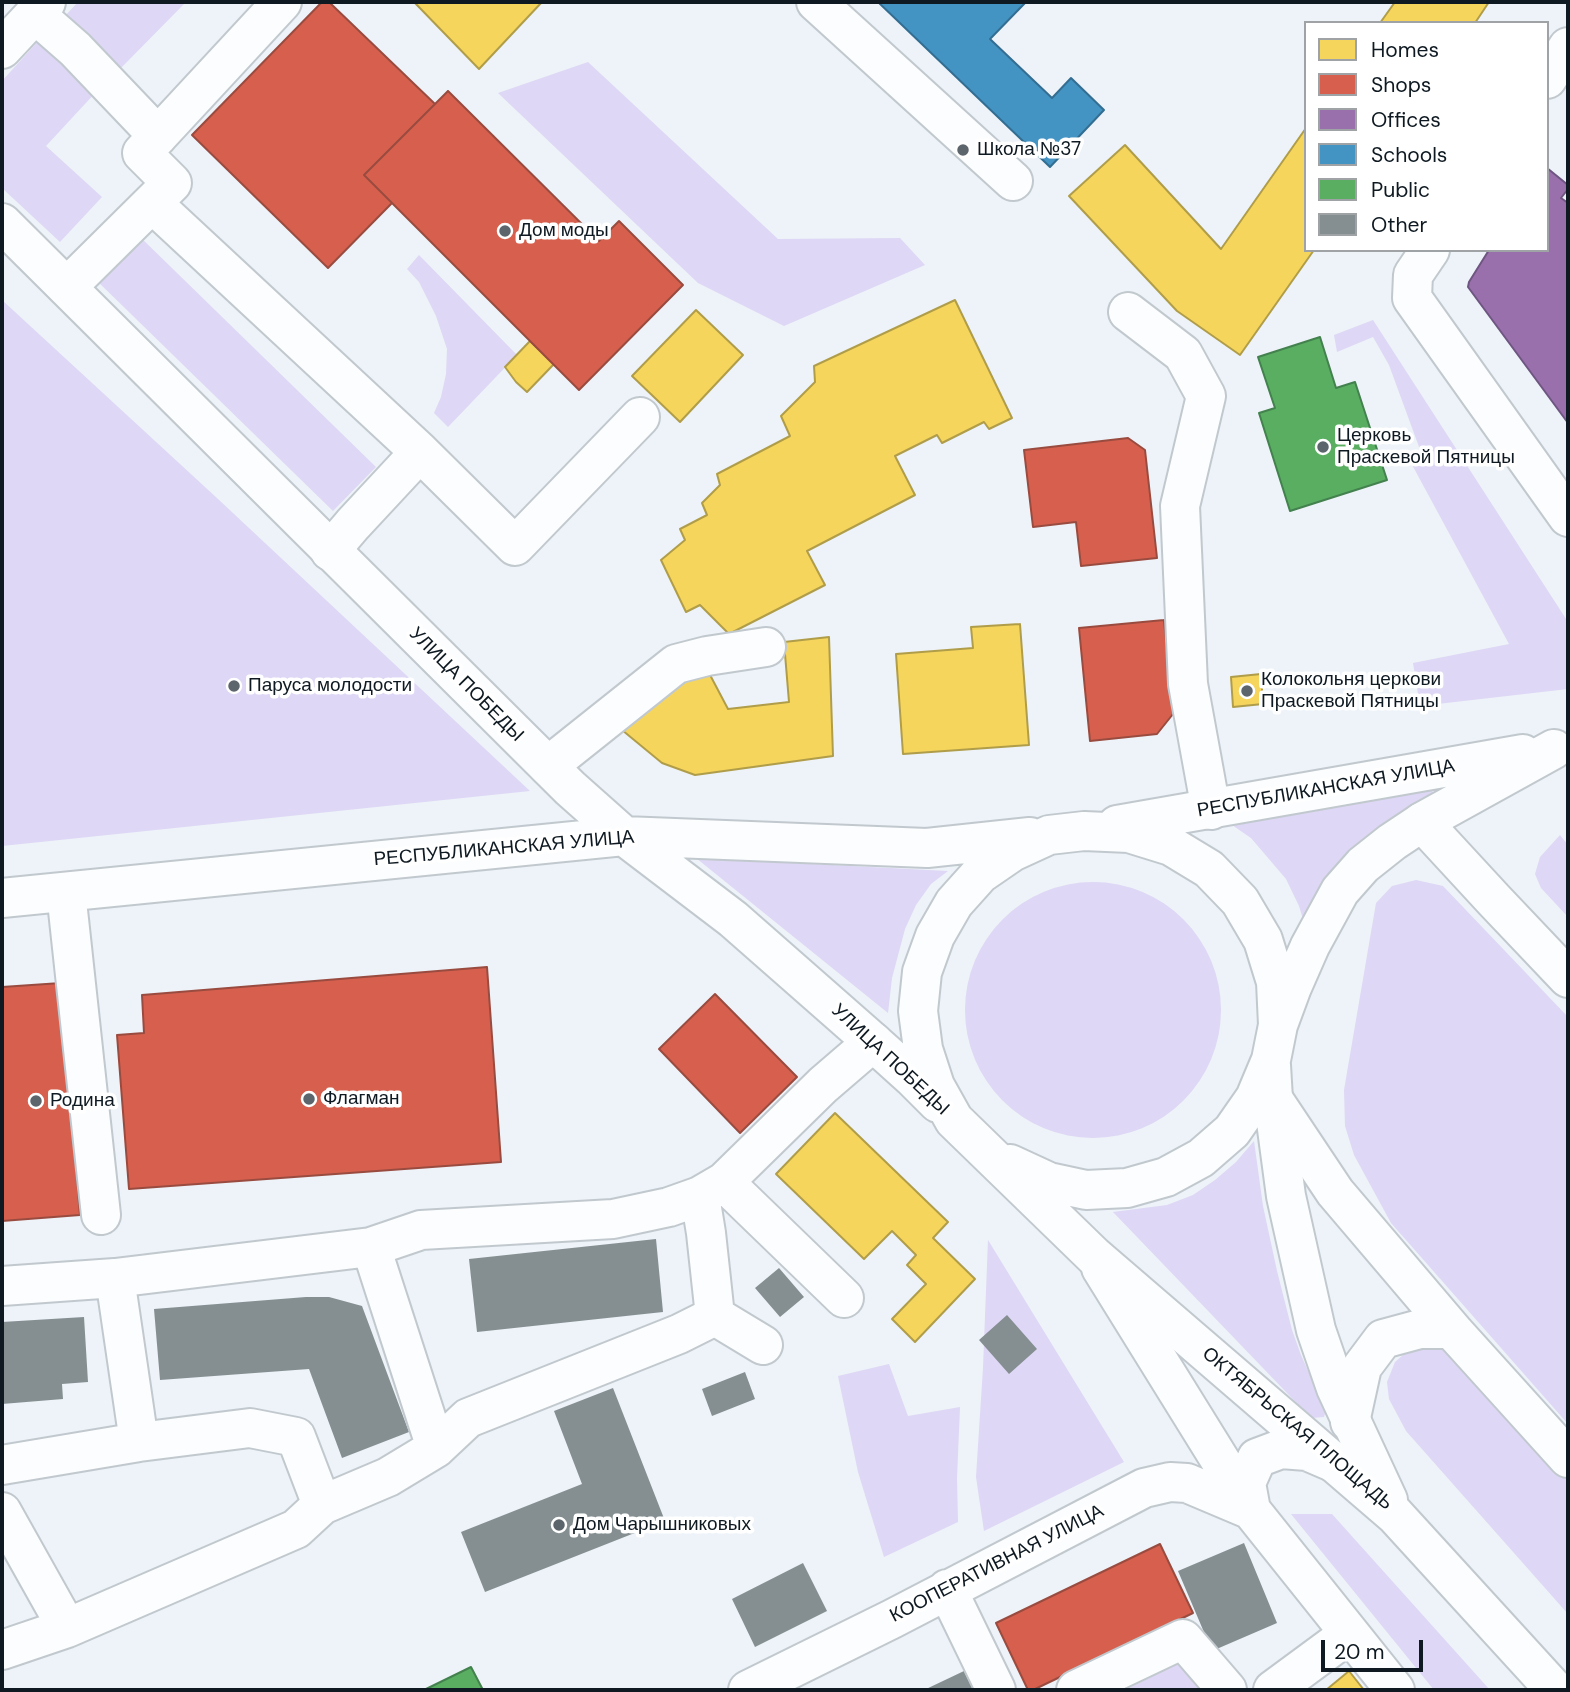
<!DOCTYPE html>
<html>
<head>
<meta charset="utf-8">
<style>
	body { margin:0 }
	#map { position:relative; width:1570px; height:1692px; overflow:hidden; background:#edf3f8; font-family:"DM Sans",sans-serif }
	canvas { display:block }
	.frame { position:absolute; inset:0; border:4px solid #0e1921; pointer-events:none }
	.legend { position:absolute; left:1304px; top:21px; width:245px; height:231px; box-sizing:border-box; background:#fff; border:2px solid #9fa3a6; margin:0; padding:9px 12px; list-style:none; font-size:21px; color:#0e1921 }
	.legend li { display:flex; align-items:center; gap:14px; height:35px }
	.legend b { width:35px; border:2px solid #9fa3a6 }
	.scale { position:absolute; left:1321px; top:1640px; width:102px; height:32px; box-sizing:border-box; border:4px solid #0e1921; border-top:0; padding-left:9px; font-size:21px; line-height:24px; white-space:nowrap; color:#0e1921; -webkit-text-stroke:5px #fff; paint-order:stroke }
</style>
</head>
<body>
<div id="map">
<canvas width="1570" height="1692"></canvas>
<div class="frame"></div>
<ul class="legend">
<li><b style="height:19px;background:#f6d55c"></b>Homes</li>
<li><b style="height:19px;background:#d6604d"></b>Shops</li>
<li><b style="height:19px;background:#9970ab"></b>Offices</li>
<li><b style="height:19px;background:#4393c3"></b>Schools</li>
<li><b style="height:19px;background:#5aae61"></b>Public</li>
<li><b style="height:19px;background:#858f92"></b>Other</li>
</ul>
<div class="scale">20 m</div>
</div>
<script>
const c = document.querySelector('canvas').getContext('2d');
c.lineJoin = 'round';
function fillPath(path, color) { c.fillStyle = color; c.fill(path, 'evenodd'); }
const shape = rows => new Path2D(rows.map(r => 'M' + r).join(''));
function trace(path, color, width, dash) { c.strokeStyle = color; c.lineWidth = width; c.lineCap = dash ? 'butt' : 'round'; c.setLineDash(dash || []); c.stroke(path); }
function drawText(font, color, halo, rows, align = 'center') {
  c.font = font + ' "DM Sans",sans-serif'; c.lineWidth = 7; c.setLineDash([]); c.textBaseline = 'middle'; c.strokeStyle = halo; c.fillStyle = color; for (const [text, x, y, turn = 0] of rows) {
    c.save(); c.translate(x, y); c.rotate((+turn || 0) * Math.PI / 180); c.textAlign = isNaN(turn) ? turn : align; if (halo) c.strokeText(text, 0, 0); c.fillText(text, 0, 0); c.restore();
  }
}
const green = shape([
	[78,2,186,2,119,70,65,16],
	[40,39,97,91,46,146,102,197,60,242,2,188,2,81],
	[588,62,778,239,900,238,925,265,784,326,698,283,498,93],
	[135,232,376,467,333,511,92,276],
	[419,255,517,355,448,427,434,413,441,397,446,374,447,349,436,316,419,282,407,269],
	[2,300,218,499,530,791,2,846],
	[1373,320,1568,622,1568,689,1420,706,1413,663,1509,644,1410,461,1422,455,1389,365,1373,337,1337,352,1334,335],
	[1425,782,1433,790,1431,799,1307,932,1299,906,1286,879,1251,838,1232,825],
	[1560,835,1568,845,1568,917,1541,888,1535,874,1540,857],
	[696,858,948,871,931,884,916,905,905,929,892,978,888,1013],
	[1416,880,1443,886,1568,1017,1568,1424,1391,1223,1354,1155,1345,1126,1344,1090,1376,903,1392,886],
	'965 1010a128 128 0 1 1 256 0a128 128 0 1 1-256 0Z',
	[1254,1141,1263,1206,1277,1271,1292,1330,1301,1355,1313,1382,1327,1406,1324,1417,1311,1418,1113,1212,1167,1205,1193,1195,1215,1180,1236,1162],
	[988,1240,1124,1462,984,1531,976,1477,983,1368],
	[1412,1347,1456,1348,1568,1474,1568,1614,1406,1431,1389,1399,1387,1382,1395,1362],
	[889,1364,908,1416,960,1407,957,1478,958,1522,884,1557,858,1472,838,1376],
	[1291,1514,1332,1514,1490,1690,1434,1690],
	[1179,1663,1203,1690,1125,1690]
]);
const homes = shape([
	[414,2,542,2,479,69,414,2],
	[1395,2,1489,2,1475,23,1380,23,1395,2],
	[1306,128,1306,250,1314,250,1240,355,1177,311,1069,196,1125,145,1221,249,1306,128],
	[955,300,1012,418,989,429,984,422,942,443,937,435,895,456,915,495,807,551,825,585,729,634,700,605,686,612,661,560,685,540,680,529,707,515,702,503,720,485,717,474,790,436,781,416,815,382,814,366,955,300],
	[696,310,743,355,680,422,632,376,696,310],
	[530,341,554,364,527,392,516,382,505,367,530,341],
	[1020,624,1029,745,903,754,896,654,973,648,971,627,1020,624],
	[829,637,833,756,695,775,662,763,622,730,662,690,709,673,728,709,789,702,784,642,829,637],
	[1261,674,1263,704,1233,707,1231,677,1261,674],
	[835,1113,948,1222,933,1238,975,1279,915,1342,892,1319,926,1284,907,1265,916,1255,892,1231,864,1259,776,1174,835,1113],
	[1349,1671,1364,1690,1326,1690,1349,1671]
]);
const shops = shape([
	[322,2,329,2,435,104,364,175,392,203,328,268,192,135,322,2],
	[448,91,599,241,619,221,683,285,579,390,364,175,448,91],
	[1128,438,1145,450,1157,558,1081,566,1076,522,1033,527,1024,450,1128,438],
	[1164,620,1173,714,1157,734,1090,741,1079,628,1164,620],
	[487,967,501,1162,129,1189,117,1035,144,1033,142,995,487,967],
	[61,983,80,1215,2,1221,2,987,61,983],
	[715,994,797,1077,740,1133,659,1049,715,994],
	[1160,1544,1193,1613,1033,1690,1028,1690,996,1623,1160,1544]
]);
const offices = shape([
	[1547,168,1568,185,1568,189,1561,198,1568,203,1568,423,1468,287,1469,282,1489,250,1547,250,1547,168]
]);
const schools = shape([
	[878,2,1026,2,990,39,1052,98,1071,78,1104,110,1050,167,878,2]
]);
const public = shape([
	[1320,337,1336,388,1355,382,1387,480,1290,511,1259,413,1275,408,1258,357,1320,337],
	[471,1667,483,1690,424,1690,471,1667]
]);
const building = shape([
	[656,1239,663,1312,477,1332,469,1259],
	[779,1268,804,1297,780,1317,755,1288],
	[306,1297,329,1297,362,1306,409,1432,342,1458,309,1369,160,1380,154,1309],
	[1007,1315,1037,1349,1009,1374,979,1340],
	[84,1317,88,1382,62,1384,63,1399,2,1404,2,1322],
	[745,1372,755,1399,712,1416,702,1389],
	[613,1388,665,1521,485,1592,461,1532,582,1484,554,1411],
	[1244,1543,1277,1623,1212,1651,1178,1571],
	[803,1563,827,1611,755,1647,732,1599],
	[964,1671,973,1690,924,1690]
]);
const minor = shape([
	[816,2,1013,181],
	[35,14,75,49,158,136],
	[1547,79,1568,47],
	[152,203,420,452,353,524,330,551],
	[1430,250,1413,275,1412,298,1568,517],
	[67,287,172,183,142,153,282,2],
	[1128,312,1183,354,1206,396,1180,506,1188,684,1211,810],
	[420,452,515,546,640,417],
	[548,766,676,664,707,656,766,647],
	[1422,822,1494,900,1568,978],
	[66,892,101,1215],
	[1273,1099,1335,1192,1455,1333,1568,1458],
	[724,1182,844,1298],
	[371,1247,436,1448],
	[1101,1268,1251,1510,1395,1690],
	[115,1278,139,1442,250,1428,296,1437,322,1505],
	[2,1286,115,1278,371,1247,421,1230,613,1219,669,1207,700,1196,724,1182,823,1085,873,1042],
	[715,1316,763,1345],
	[1350,1422,1362,1367,1383,1339,1420,1329,1451,1329],
	[2,1465,139,1442],
	[1251,1510,1246,1483,1257,1458,1281,1449,1307,1451,1335,1463],
	[2,1512,67,1628],
	[947,1589,996,1690],
	[2,1650,67,1628,296,1529,322,1505,388,1477,436,1448,468,1418,679,1334,715,1316,706,1233,700,1196],
	[748,1690,892,1619,1144,1488,1170,1482,1187,1483,1251,1510],
	[1076,1690,1183,1639,1227,1690],
	[1273,1690,1349,1634]
]);
const major = shape([
	[2,49,46,2],
	[2,223,570,788,624,836,733,919,873,1042,912,1077,938,1103],
	[1117,825,1523,754],
	[2,898,624,836,927,848,1030,837],
	[1278,1025,1276,982,1263,940,1240,901,1209,869,1171,846,1129,833,1084,831,1049,835,1012,852,980,874,954,903,935,936,922,972,918,1011,923,1049,935,1086,954,1120,1094,1256,1395,1515,1555,1690],
	[1271,1065,1273,1099,1286,1196,1316,1330,1336,1388,1388,1500],
	[1010,1164,1049,1182,1086,1190,1127,1188,1166,1177,1201,1158,1232,1131,1255,1098,1271,1060,1278,1025,1292,987,1310,946,1340,891,1363,865,1392,842,1422,822,1554,749]
]);
const markers = [
	[963,150,7,"#5c656c"],
	[505,231,7,"#5c656c"],
	[1323,447,7,"#5c656c"],
	[234,686,7,"#5c656c"],
	[1247,691,7,"#5c656c"],
	[309,1099,7,"#5c656c"],
	[36,1101,7,"#5c656c"],
	[559,1525,7,"#5c656c"]
];
const poiNames = [
	["Школа №37",977,150],
	["Дом моды",519,231],
	["Церковь",1337,436],
	["Праскевой Пятницы",1337,458],
	["Колокольня церкови",1261,680],
	["Праскевой Пятницы",1261,702],
	["Паруса молодости",248,686],
	["Флагман",323,1099],
	["Родина",50,1101],
	["Дом Чарышниковых",573,1525]
];
const streetNames = [
	["УЛИЦА ПОБЕДЫ",466,685,45],
	["РЕСПУБЛИКАНСКАЯ УЛИЦА",1326,789,-10],
	["РЕСПУБЛИКАНСКАЯ УЛИЦА",504,849,-5],
	["УЛИЦА ПОБЕДЫ",890,1060,43],
	["ОКТЯБРЬСКАЯ ПЛОЩАДЬ",1297,1429,40],
	["КООПЕРАТИВНАЯ УЛИЦА",997,1564,-27]
];
fillPath(green, '#ded7f5');
fillPath(homes, '#f6d55c');
trace(homes, '#b09d4a', 2);
fillPath(shops, '#d6604d');
trace(shops, '#9a4b40', 2);
fillPath(offices, '#9970ab');
trace(offices, '#6f5682', 2);
fillPath(schools, '#4393c3');
trace(schools, '#336e92', 2);
fillPath(public, '#5aae61');
trace(public, '#43814e', 2);
fillPath(building, '#858f92');
trace(minor, '#c1c9cf', 42);
trace(major, '#c1c9cf', 42);
trace(minor, '#fcfdfe', 38);
trace(major, '#fcfdfe', 38);
for (const [x, y, r, color] of markers) { const dot = new Path2D(); dot.arc(x, y, r, 0, 2 * Math.PI); c.fillStyle = color; c.fill(dot); trace(dot, '#fff', 2.5); }
drawText('19px', '#0e1921', '#fff', poiNames, 'left');
drawText('19px', '#0e1921', '#fff', streetNames);
</script>
</body>
</html>
